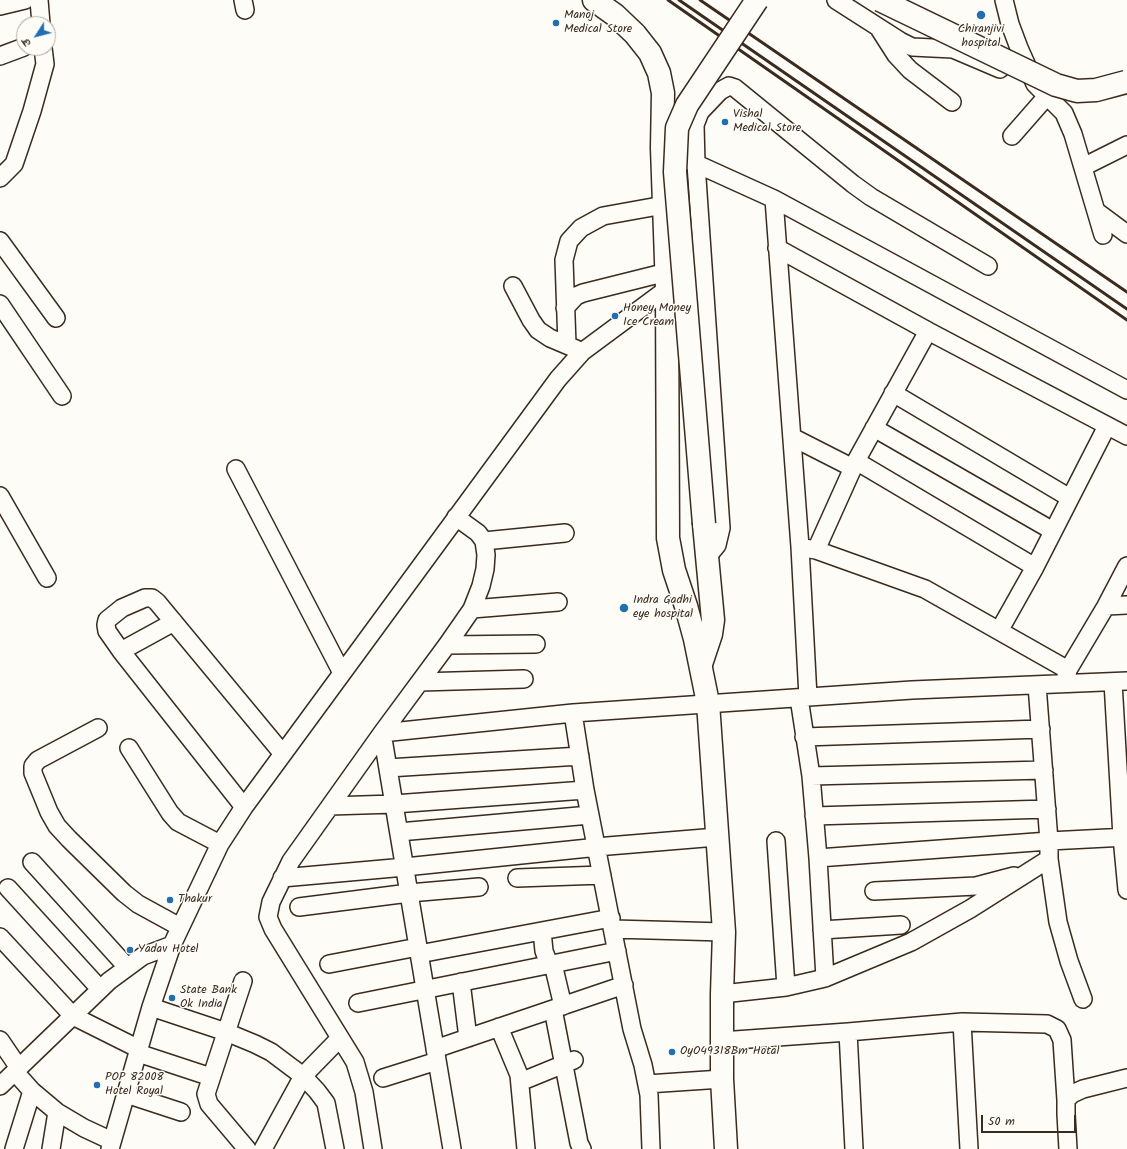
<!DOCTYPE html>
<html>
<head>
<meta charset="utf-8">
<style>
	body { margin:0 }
	#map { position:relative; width:1127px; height:1149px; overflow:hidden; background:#fdfcf7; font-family:Kalam,"Playpen Sans Deva",sans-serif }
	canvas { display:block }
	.north { position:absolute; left:16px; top:16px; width:40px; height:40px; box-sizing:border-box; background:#fdfcf7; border:1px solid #afa8a0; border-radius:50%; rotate:234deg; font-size:11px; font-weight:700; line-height:16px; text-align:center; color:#3b2a1e }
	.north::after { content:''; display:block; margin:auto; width:14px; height:18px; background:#1f6fb2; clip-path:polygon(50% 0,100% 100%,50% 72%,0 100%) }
	.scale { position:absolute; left:981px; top:1115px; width:95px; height:18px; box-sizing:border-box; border:2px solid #3b2a1e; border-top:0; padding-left:5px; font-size:12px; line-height:14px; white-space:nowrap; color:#3b2a1e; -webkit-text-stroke:3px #fdfcf7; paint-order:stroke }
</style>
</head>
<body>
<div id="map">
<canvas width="1127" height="1149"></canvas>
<div class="north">उ</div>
<div class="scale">50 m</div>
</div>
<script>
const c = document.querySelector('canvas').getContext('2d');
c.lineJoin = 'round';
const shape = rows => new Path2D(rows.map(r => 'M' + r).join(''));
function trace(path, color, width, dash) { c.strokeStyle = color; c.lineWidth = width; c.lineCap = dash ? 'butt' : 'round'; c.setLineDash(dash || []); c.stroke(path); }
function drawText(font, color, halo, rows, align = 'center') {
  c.font = font + ' Kalam,sans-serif'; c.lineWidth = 3; c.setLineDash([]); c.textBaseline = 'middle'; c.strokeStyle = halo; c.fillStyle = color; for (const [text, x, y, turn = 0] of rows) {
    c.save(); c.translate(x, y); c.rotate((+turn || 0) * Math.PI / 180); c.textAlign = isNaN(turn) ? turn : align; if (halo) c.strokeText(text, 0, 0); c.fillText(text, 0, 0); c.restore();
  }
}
const minor = shape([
	[39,0,41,24],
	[243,0,245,10],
	[836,0,900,41,912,47,953,49,1000,69],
	[1004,0,1010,24,1019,48,1035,84,1064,113,1073,134,1103,235],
	[0,6,25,0],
	[880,30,896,55,910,70,952,102],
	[0,56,24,47],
	[1012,136,1047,96],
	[688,160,774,199,1127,390],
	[1083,167,1127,145],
	[0,178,14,164,32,111,45,64,43,48],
	[774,199,800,547,808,697],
	[1096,211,1127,234],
	[0,241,56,318],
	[777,248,928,331,856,461,816,550],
	[513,286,531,320,538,330,550,338,576,349],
	[0,304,62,396],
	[565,308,576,296,583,293,667,272],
	[928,331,1127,436],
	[567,345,564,260,569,241,581,228,603,216,664,205],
	[893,393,1070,498],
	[874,428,1053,531],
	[792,437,853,468],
	[856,461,1035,567],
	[236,469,342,673],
	[0,496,47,578],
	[484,541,565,533],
	[804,548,816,550,925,589,1068,670],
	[707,557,717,545,721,528,696,164,695,125,700,112,720,91,729,86,735,88,853,184,871,197,988,266],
	[1106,606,1127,605],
	[472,609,558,602],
	[999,631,1035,567,1107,426],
	[447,645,536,644],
	[121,651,174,622],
	[1065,680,1068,670,1106,606,1127,566],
	[420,682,524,679],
	[1113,682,1122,837,1127,890],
	[1037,685,1049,841,1127,837],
	[799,698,811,776,818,858,825,978],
	[573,713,585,790,632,1029,643,1065,649,1095,651,1149],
	[98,728,38,760,33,766,33,773,49,812,57,826,69,839,124,893,138,904,180,927],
	[804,737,1041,729],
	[129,748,170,813,178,822,220,844],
	[388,768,580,756],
	[811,776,1044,770],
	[330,806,394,804,585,790],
	[244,807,121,651,107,631,106,625,107,620,122,608,145,598,152,598,157,602,283,754],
	[814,816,1047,809],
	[399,832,590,815],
	[776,841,786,987],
	[818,858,1049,841,1049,859,1058,922,1069,961,1083,999],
	[32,862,127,967],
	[282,878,405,867,608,846,717,837],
	[517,878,602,875],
	[8,888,100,989],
	[874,891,976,886,1014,876],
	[299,907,409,893,479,887],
	[613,929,724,932],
	[822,930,901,925],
	[542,931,544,951,549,964,553,964,563,1006],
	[0,937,73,1016,139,1049],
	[419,954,611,918],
	[329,964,418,947],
	[243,981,206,1094,209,1104,247,1149],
	[461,982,468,1038],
	[722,994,786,987,825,978,911,942,970,909,1049,859],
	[358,1003,617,951],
	[151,1007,226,1032,255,1044,271,1052,303,1076,317,1091,326,1103,335,1149],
	[553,1009,579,1143,582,1149],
	[962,1022,969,1149],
	[499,1027,519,1075,526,1149],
	[848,1032,854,1149],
	[0,1040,19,1068],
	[721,1041,848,1032,962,1022,1047,1024,1057,1029,1062,1040,1066,1100],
	[435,1049,624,985],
	[138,1053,211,1077],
	[15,1072,32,1091,57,1112,84,1128,112,1141],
	[383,1078,437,1061],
	[520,1082,574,1060],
	[647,1084,722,1079],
	[0,1086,109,981,143,956,172,945],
	[126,1094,181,1112],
	[14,1149,32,1091],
	[51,1149,57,1112],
	[110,1149,151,1007,172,945,220,844,244,807,558,379,582,352,667,289],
	[263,1149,303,1076,340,1038],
	[373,1149,364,1092,355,1062,273,929,268,917,271,902,291,861,382,733,447,645,472,609,481,586,485,569,486,555,484,541,478,533,456,517],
	[452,1149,382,733,573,713,912,690,1127,681],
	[1068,1149,1066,1114,1066,1100,1072,1094,1083,1089,1127,1078]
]);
const major = shape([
	[701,664,711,634,713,620,704,524]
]);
const highway = shape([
	[594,0,615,15,635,34,650,53,659,73,663,93,662,148,667,289,668,538,674,570,686,606,695,639,708,703,724,932,722,994,722,1079,726,1149]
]);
const rail = shape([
	[668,0,1127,320],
	[679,0,1127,309],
	[700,0,1127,292]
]);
const majorBridge = shape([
	[880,0,1056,85,1077,91,1096,90,1126,82],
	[704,524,675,172,677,128,687,105,757,0]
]);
const markers = [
	[981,15,5,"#1f6fb2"],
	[556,23,4,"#1f6fb2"],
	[725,122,4,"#1f6fb2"],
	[615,316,4,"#1f6fb2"],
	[624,608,5,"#1f6fb2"],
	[170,900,4,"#1f6fb2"],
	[130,950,4,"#1f6fb2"],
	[172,998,4,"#1f6fb2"],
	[672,1052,4,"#1f6fb2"],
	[97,1085,4,"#1f6fb2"]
];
const poiNames = [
	["Manoj",564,16],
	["Medical Store",564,30],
	["Chiranjivi",981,30,"center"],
	["hospital",981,44,"center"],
	["Vishal",733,115],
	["Medical Store",733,129],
	["Honey Money",623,309],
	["Ice Cream",623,323],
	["Indra Gadhi",633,601],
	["eye hospital",633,615],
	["Thakur",178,900],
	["Yadav Hotel",138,950],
	["State Bank",180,991],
	["Ok India",180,1005],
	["OyO49318Bm Hotal",680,1052],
	["POP 82008",105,1078],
	["Hotel Royal",105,1092]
];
trace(minor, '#3b2a1e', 20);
trace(major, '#3b2a1e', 25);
trace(highway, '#3b2a1e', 25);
trace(minor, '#fdfcf7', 17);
trace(major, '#fdfcf7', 22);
trace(highway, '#fdfcf7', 22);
trace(rail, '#3b2a1e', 3);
trace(majorBridge, '#3b2a1e', 25, []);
trace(majorBridge, '#fdfcf7', 22);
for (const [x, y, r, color] of markers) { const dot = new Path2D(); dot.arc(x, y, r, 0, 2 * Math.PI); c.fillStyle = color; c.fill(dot); trace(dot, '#fdfcf7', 1.5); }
drawText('12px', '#3b2a1e', '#fdfcf7', poiNames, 'left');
</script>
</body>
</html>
